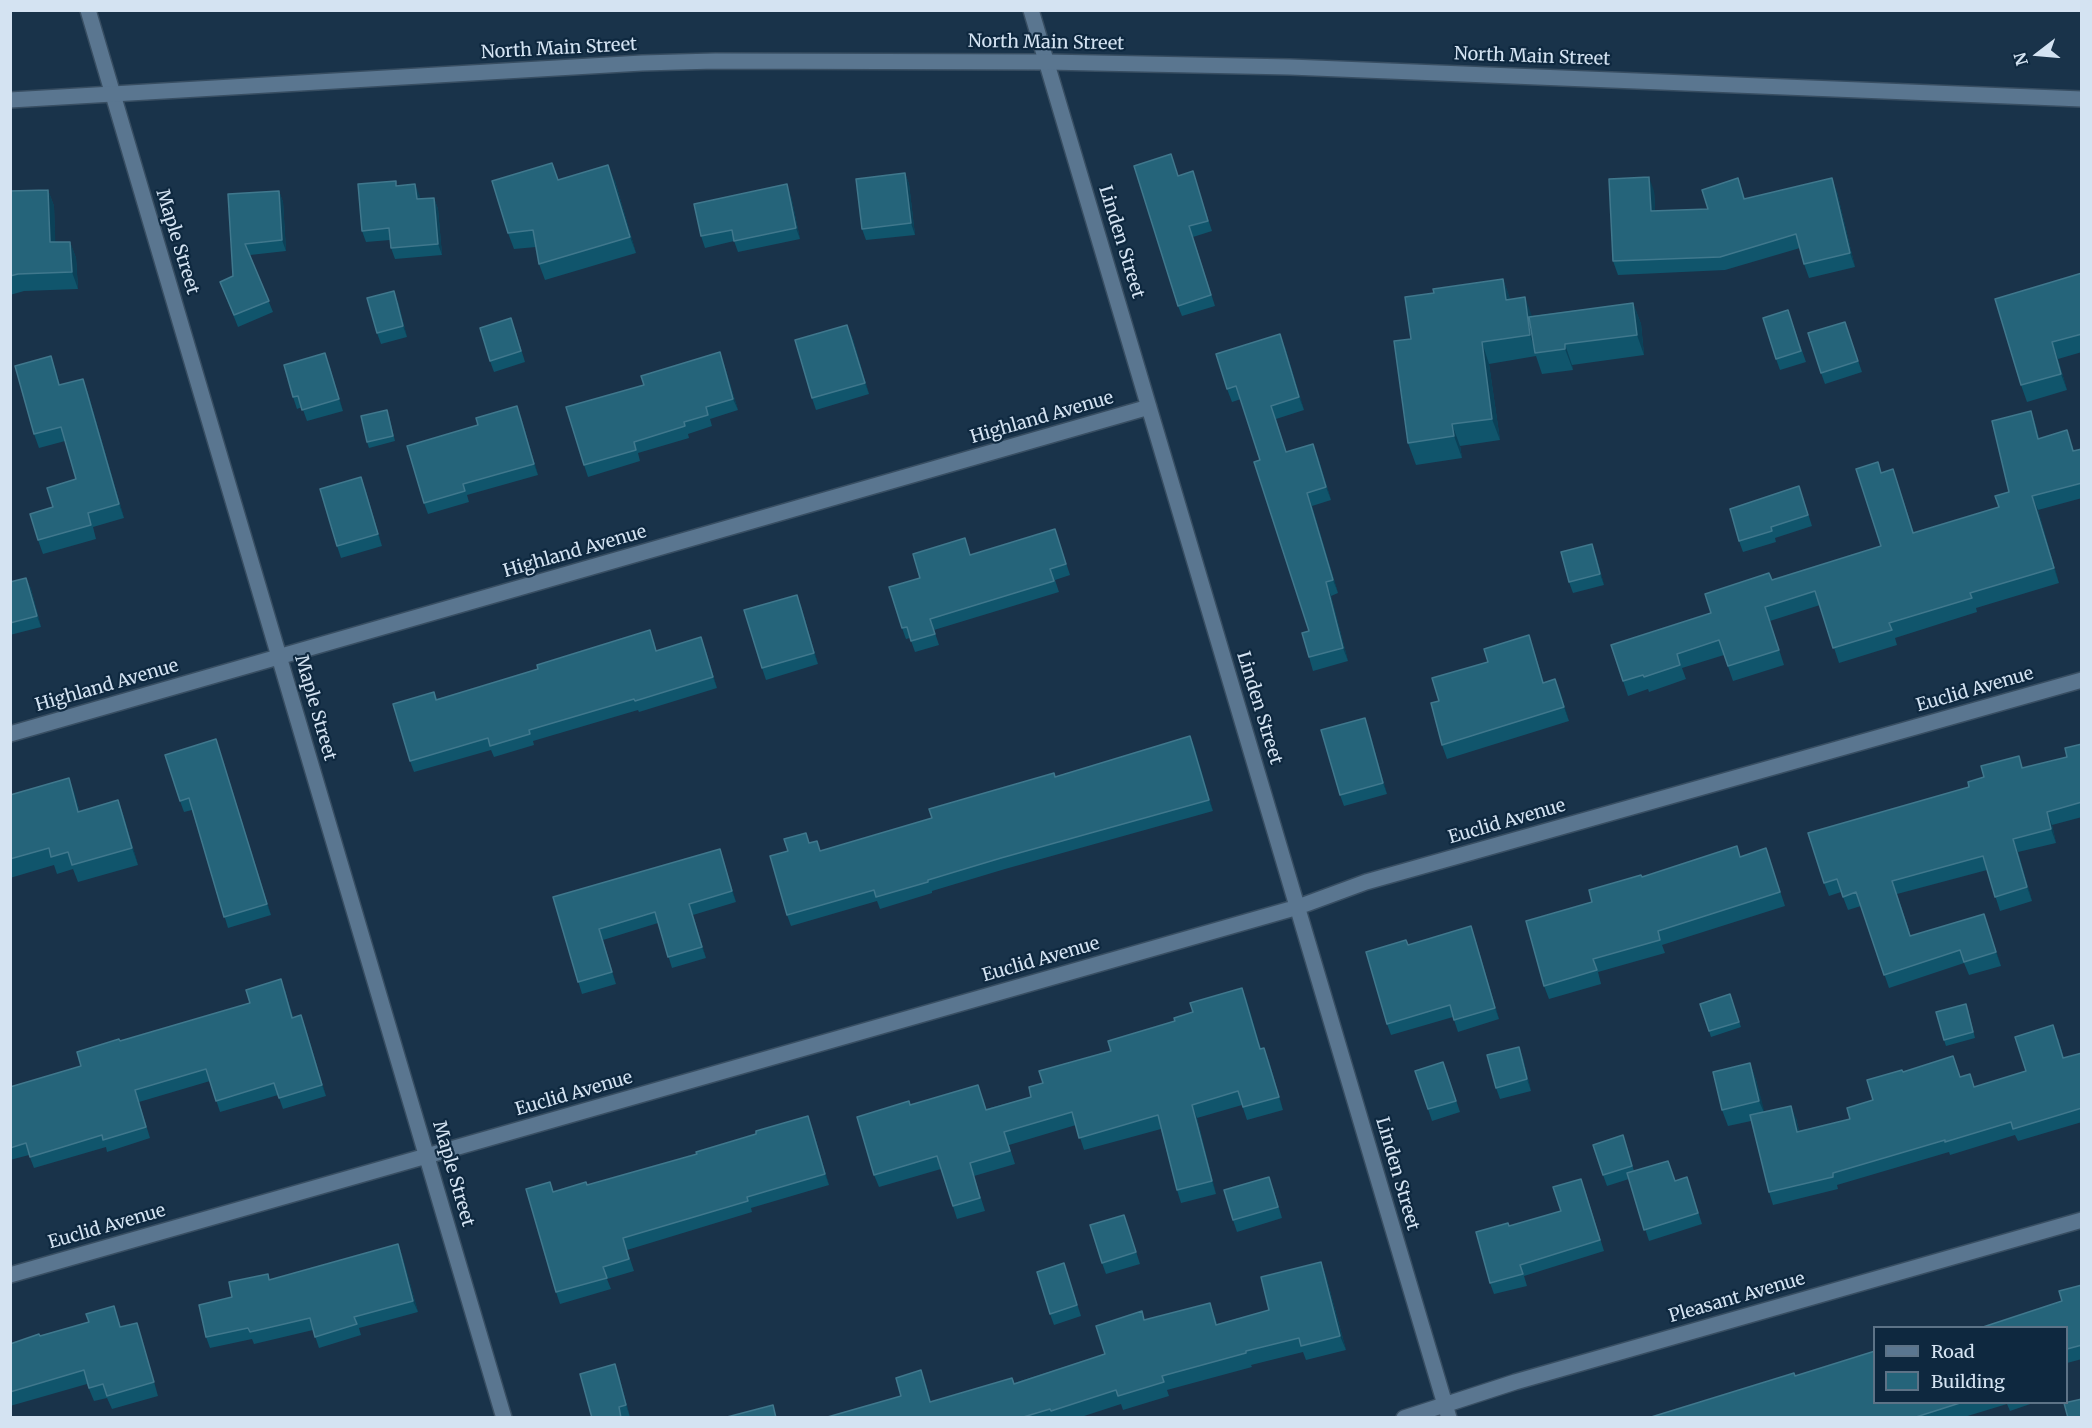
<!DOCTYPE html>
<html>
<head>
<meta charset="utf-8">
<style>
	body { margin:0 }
	#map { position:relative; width:2092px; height:1428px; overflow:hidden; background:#19334a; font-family:Merriweather,serif }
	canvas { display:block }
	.frame { position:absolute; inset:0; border:12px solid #d4e3f2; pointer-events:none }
	.legend { position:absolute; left:1873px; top:1326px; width:195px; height:78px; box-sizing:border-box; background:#0e283f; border:2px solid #5d7387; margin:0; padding:8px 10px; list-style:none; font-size:18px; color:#d4e3f2 }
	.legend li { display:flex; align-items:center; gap:12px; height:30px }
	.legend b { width:30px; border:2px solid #5d7387 }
	.north { position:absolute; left:2008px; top:24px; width:60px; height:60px; -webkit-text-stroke:4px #0e283f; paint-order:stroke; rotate:254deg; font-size:16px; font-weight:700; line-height:24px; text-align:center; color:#d4e3f2 }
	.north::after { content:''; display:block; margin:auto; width:21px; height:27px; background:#d4e3f2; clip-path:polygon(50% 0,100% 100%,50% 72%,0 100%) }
</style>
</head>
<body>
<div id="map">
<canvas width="2092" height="1428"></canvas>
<div class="frame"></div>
<ul class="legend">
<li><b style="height:8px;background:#5a7690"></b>Road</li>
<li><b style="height:16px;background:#25647a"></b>Building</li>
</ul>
<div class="north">N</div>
</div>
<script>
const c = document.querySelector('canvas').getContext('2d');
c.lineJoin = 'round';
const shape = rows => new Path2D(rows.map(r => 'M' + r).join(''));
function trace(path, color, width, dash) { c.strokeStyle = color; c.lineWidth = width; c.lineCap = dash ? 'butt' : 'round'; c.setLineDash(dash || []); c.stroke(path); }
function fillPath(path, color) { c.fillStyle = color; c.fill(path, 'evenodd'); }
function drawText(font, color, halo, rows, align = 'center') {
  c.font = font + ' Merriweather,serif'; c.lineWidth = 4.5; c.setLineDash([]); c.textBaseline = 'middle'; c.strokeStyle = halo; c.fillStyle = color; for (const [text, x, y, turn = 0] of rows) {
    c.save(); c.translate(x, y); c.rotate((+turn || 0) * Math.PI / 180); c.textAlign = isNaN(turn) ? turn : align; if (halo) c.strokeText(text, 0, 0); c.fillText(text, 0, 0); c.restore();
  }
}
const street = shape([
	[88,10,504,1418],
	[1031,10,1449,1418],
	[10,734,1149,407],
	[10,1275,1298,907,1366,882,2082,680],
	[1404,1418,1515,1382,2082,1220]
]);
const secondary = shape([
	[10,100,642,63,715,61,1047,62,1290,67,2082,99]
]);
const wall = shape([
	[552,163,558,180,615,181,636,253,545,280,539,264,536,247,514,249,508,233],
	[905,173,909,184,915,235,866,240,862,229],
	[1178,176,1196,182,1212,231,1193,237,1215,306,1182,316,1178,306],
	[1738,178,1745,199,1837,192,1855,267,1809,278,1804,264,1800,248,1725,270,1618,275,1613,261,1654,191,1655,211,1708,209],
	[397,186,420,196,420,199,434,198,438,209,442,255,395,259,391,248,390,240,366,242,362,231],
	[48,190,54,206,55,242,70,242,76,258,78,289,24,291,10,295,10,191],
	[279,191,283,202,286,251,250,255,273,312,238,327,220,282,233,276,228,194],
	[791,196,800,239,738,252,734,241,705,248,701,236],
	[2082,273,2082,352,2058,359,2067,390,2027,402,2021,385],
	[1503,279,1510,299,1532,316,1633,303,1641,324,1644,355,1572,365,1573,370,1542,374,1536,356,1489,364,1500,440,1460,446,1462,458,1416,465,1408,443,1411,339,1434,293],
	[398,302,407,337,381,344,377,333],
	[1792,322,1806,362,1780,370,1776,359],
	[1845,322,1862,372,1825,384,1821,373],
	[515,329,525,362,494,372,490,361],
	[852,336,869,394,816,410,812,398],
	[1285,347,1304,410,1276,419,1286,452,1318,457,1331,500,1312,506,1338,593,1331,596,1348,661,1313,671,1309,657,1309,631,1260,460,1241,399,1232,402,1227,389],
	[51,356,60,385,83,379,88,393,124,518,93,527,96,539,43,554,38,540,53,507,76,479,65,441,39,448,34,434],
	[329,364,343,411,307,421,302,407,297,409,293,397],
	[724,364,738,410,710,419,712,426,688,434,689,438,638,453,640,461,588,477,584,465],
	[2031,411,2036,426,2039,438,2072,445,2074,451,2082,449,2082,498,2038,510,2059,583,1976,608,1977,612,1895,638,1897,645,1839,663,1820,605,1770,621,1784,665,1733,681,1724,655,1682,668,1686,679,1649,692,1648,689,1628,696,1623,681,1711,613,1772,580,1881,546,1882,473,1898,484,1914,533,1999,507,2009,492],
	[389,416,395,441,369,448,367,442],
	[521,417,538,475,467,495,469,502,428,514,424,503],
	[365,488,382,546,341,558,337,546],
	[1803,498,1812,526,1775,538,1776,542,1743,552,1739,541],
	[1055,529,1070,575,1055,580,1059,592,934,630,939,645,915,652,910,638,906,639,902,628,920,578],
	[1596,555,1604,585,1573,593,1569,582],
	[26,578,31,589,41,627,10,635,10,582],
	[801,606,818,664,766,680,762,668],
	[1529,635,1544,683,1555,679,1569,721,1447,759,1442,745,1439,701,1488,662],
	[654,641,656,650,705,648,717,688,639,712,638,710,533,741,534,745,494,757,491,750,414,772,410,761,434,692,437,699],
	[1365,718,1387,794,1344,806,1340,795],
	[1190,736,1213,811,1005,869,932,891,932,893,880,909,877,901,791,926,787,915,788,851,810,843,821,851,932,818,1056,777],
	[2082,744,2082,817,2052,825,2056,843,2018,852,2032,901,2000,911,1987,870,1897,894,1911,936,1984,914,2001,966,1969,975,1964,963,1889,988,1861,906,1848,910,1841,892,1829,896,1824,883,1984,777,2019,756,2023,768,2067,757],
	[220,751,271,915,228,928,192,810,184,812,180,801],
	[69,778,80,812,118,800,124,817,138,865,78,882,73,869,57,874,54,865,10,878,10,795],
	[1766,848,1785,906,1662,945,1665,953,1598,972,1601,984,1549,999,1544,986,1592,902,1642,877,1741,856],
	[720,849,736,902,693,915,706,958,672,968,658,923,603,940,616,984,582,994,553,897],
	[1475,938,1499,1019,1458,1032,1453,1017,1391,1035,1387,1024,1408,945],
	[1242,988,1261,1049,1264,1048,1269,1061,1283,1110,1247,1120,1242,1105,1197,1118,1216,1194,1181,1203,1177,1190,1161,1129,1084,1150,1076,1125,1009,1145,1015,1164,974,1176,985,1211,957,1219,941,1169,879,1187,874,1175,911,1105,983,1098,986,1109,1031,1097,1043,1083,1193,1012],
	[285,990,293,1017,305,1026,326,1096,283,1109,278,1095,220,1112,210,1081,139,1102,150,1138,107,1152,106,1147,34,1168,29,1155,10,1160,10,1087,81,1066,120,1041,250,1003],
	[1730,994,1741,1027,1711,1037,1700,1004],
	[1968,1009,1975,1038,1946,1046,1944,1040],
	[2058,1038,2064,1058,2082,1053,2082,1122,2018,1141,2015,1135,1950,1155,1949,1152,1837,1185,1838,1189,1773,1205,1769,1192,1751,1121,1728,1126,1722,1110,1750,1063,1756,1080,1764,1112,1796,1118,1799,1131,1850,1119,1873,1100,1970,1074,1974,1087,2026,1071],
	[1519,1047,1523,1058,1531,1091,1500,1099,1496,1088],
	[1447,1073,1460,1112,1432,1121,1428,1109],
	[812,1127,829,1185,751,1208,752,1212,627,1250,634,1271,607,1279,611,1289,560,1304,556,1292,553,1191,588,1185],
	[1627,1147,1634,1171,1675,1181,1691,1189,1702,1224,1649,1241,1629,1179,1607,1186,1603,1175],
	[1273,1188,1282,1218,1237,1232,1233,1220],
	[1585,1190,1604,1251,1524,1276,1527,1286,1494,1294,1490,1283,1510,1226,1561,1211],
	[1128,1226,1140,1264,1106,1274,1102,1263],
	[398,1244,402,1255,418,1312,359,1328,361,1335,319,1348,313,1330,254,1344,252,1339,210,1348,206,1337,232,1297,268,1274,270,1280],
	[1321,1262,1326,1276,1346,1350,1306,1360,1303,1352,1251,1365,1252,1367,1167,1390,1169,1396,1123,1410,1121,1404,1078,1418,824,1418,901,1396,926,1384,931,1402,1014,1383,1105,1354,1215,1317,1217,1324,1269,1310],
	[1064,1263,1081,1316,1054,1325,1050,1314],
	[2082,1285,2082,1359,2067,1363,2067,1328,2062,1301],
	[114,1306,121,1327,141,1336,158,1396,112,1409,107,1398,94,1401,87,1384,10,1406,10,1344,89,1322],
	[619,1376,630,1417,627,1418,592,1418],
	[1795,1376,1875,1402,2036,1402,2010,1411,2007,1404,1961,1418,1648,1418]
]);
const shadedWall = shape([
	[608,165,615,181,636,253,630,237],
	[905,173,909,184,915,235,911,223],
	[1649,177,1654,191,1656,225,1651,211],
	[1832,178,1837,192,1855,267,1850,253],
	[415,184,420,196,421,211,417,199],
	[787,184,791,196,800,239,796,228],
	[48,190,54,206,56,259,50,242],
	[279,191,283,202,286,251,282,240],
	[434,198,438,209,442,255,438,244],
	[70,242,76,258,78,289,72,272],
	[1503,279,1511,301,1506,300],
	[394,291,398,302,407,337,403,326],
	[1525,297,1533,319,1536,353,1530,335],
	[1633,303,1641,324,1644,355,1637,335],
	[847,325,852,336,869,394,865,383],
	[1280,334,1285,347,1304,410,1299,397],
	[1482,342,1489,364,1500,440,1492,419],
	[2052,342,2058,359,2067,390,2061,374],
	[1565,344,1572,365,1573,370,1565,349],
	[720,352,724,364,738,410,733,399],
	[325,353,329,364,343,411,339,399],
	[51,356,56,370,64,399,59,385],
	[83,379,88,393,124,518,119,504],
	[517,406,521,417,538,475,534,464],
	[2031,411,2036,426,2043,453,2038,439],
	[1452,424,1460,446,1462,458,1454,436],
	[1313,444,1318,457,1331,500,1326,487],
	[361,477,365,488,382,546,378,534],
	[1307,493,1312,506,1338,593,1333,580],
	[2032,496,2038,510,2059,583,2054,568],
	[1592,544,1596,555,1604,585,1600,574],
	[26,578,31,589,41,627,37,616],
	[1326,582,1331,596,1348,661,1343,648],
	[797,595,801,606,818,664,814,653],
	[1529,635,1534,650,1548,697,1543,683],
	[701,637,705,648,717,688,713,677],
	[1555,679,1561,693,1569,721,1564,707],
	[1365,718,1369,729,1387,794,1383,783],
	[1190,736,1195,747,1213,811,1209,800],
	[216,739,220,751,271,915,267,904],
	[69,778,75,794,84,829,78,812],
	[118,800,124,817,138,865,132,848],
	[2047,812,2052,825,2056,843,2051,829],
	[2013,839,2018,852,2032,901,2027,887],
	[720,849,724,861,736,902,732,891],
	[689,904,693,915,706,958,702,947],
	[1984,914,1989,928,2001,966,1996,952],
	[1471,926,1475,938,1499,1019,1495,1008],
	[599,929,603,940,616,984,612,972],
	[1242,988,1247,1000,1265,1062,1260,1049],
	[301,1015,305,1026,326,1096,322,1085],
	[1519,1047,1523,1058,1531,1091,1527,1079],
	[1264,1048,1269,1061,1283,1110,1279,1097],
	[1750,1063,1756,1080,1766,1117,1759,1101],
	[1192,1105,1197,1118,1216,1194,1212,1181],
	[1791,1106,1796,1118,1802,1144,1797,1132],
	[808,1116,812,1127,829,1185,825,1174],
	[398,1244,402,1255,418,1312,413,1301],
	[1321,1262,1326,1276,1346,1350,1340,1336],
	[1210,1303,1215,1317,1221,1339,1216,1325],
	[615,1364,619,1376,630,1417,626,1405],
	[921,1370,926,1384,935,1416,930,1402]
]);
const building = shape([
	[1171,154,1178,176,1193,171,1208,221,1189,226,1211,295,1178,306,1134,166,1171,154],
	[552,163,558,180,608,165,630,237,539,264,533,230,508,233,492,181,552,163],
	[905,173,911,223,862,229,856,179,905,173],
	[1649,177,1651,211,1708,209,1702,190,1738,178,1744,199,1832,178,1850,253,1804,264,1796,234,1720,257,1613,261,1609,179,1649,177],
	[396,181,396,186,415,184,417,199,434,198,438,244,391,248,389,228,362,231,358,184,396,181],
	[787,184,796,228,734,241,732,230,701,236,694,204,787,184],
	[48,190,50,242,70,242,72,272,18,274,10,276,10,191,48,190],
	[279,191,282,240,245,244,269,301,234,315,220,282,233,276,228,194,279,191],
	[2082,273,2082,334,2052,342,2061,374,2021,385,1995,299,2082,273],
	[1503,279,1506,300,1525,297,1530,335,1482,342,1492,419,1452,424,1454,436,1408,443,1394,341,1411,339,1405,297,1434,293,1433,289,1503,279],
	[394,291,403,326,377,333,367,298,394,291],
	[1633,303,1637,335,1565,344,1565,349,1535,353,1529,317,1633,303],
	[1788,310,1801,351,1776,359,1763,318,1788,310],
	[511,318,521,351,490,361,480,328,511,318],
	[1845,322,1858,361,1821,373,1808,333,1845,322],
	[847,325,865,383,812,398,795,340,847,325],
	[1280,334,1299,397,1271,406,1286,452,1313,444,1326,487,1307,493,1333,580,1326,582,1343,648,1309,657,1302,633,1309,631,1254,462,1260,460,1236,386,1227,389,1216,354,1280,334],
	[720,352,733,399,706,407,708,415,684,422,685,426,634,442,636,450,584,465,566,407,644,385,641,376,720,352],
	[325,353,339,399,302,410,298,396,293,397,284,365,325,353],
	[51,356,59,385,83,379,119,504,88,513,91,525,38,540,30,514,53,507,47,488,76,479,61,427,34,434,15,366,51,356],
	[517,406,534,464,463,484,465,491,424,503,407,446,478,425,476,418,517,406],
	[387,410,393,436,367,442,361,416,387,410],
	[2031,411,2038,439,2067,430,2073,451,2082,449,2082,483,2032,496,2054,568,1970,593,1972,598,1889,623,1892,630,1833,648,1815,591,1765,607,1779,650,1728,666,1719,640,1677,654,1680,665,1644,677,1643,675,1623,681,1611,645,1711,613,1705,594,1769,573,1772,580,1881,546,1856,469,1878,462,1881,473,1893,469,1913,533,1999,507,1995,496,2009,492,1992,421,2031,411],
	[361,477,378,534,337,546,320,489,361,477],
	[1799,486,1808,515,1771,527,1772,531,1739,541,1730,509,1799,486],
	[1055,529,1066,564,1050,569,1054,581,930,619,935,634,911,641,907,627,902,628,889,587,920,578,913,554,965,538,970,555,1055,529],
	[1592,544,1600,574,1569,582,1561,552,1592,544],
	[26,578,37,616,10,623,10,582,26,578],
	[797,595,814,653,762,668,744,610,797,595],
	[650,630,656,651,701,637,713,677,635,701,634,699,529,730,530,734,490,746,488,738,410,761,393,704,434,692,436,700,538,669,537,665,650,630],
	[1529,635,1543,683,1555,679,1564,707,1442,745,1431,703,1439,701,1432,678,1488,662,1484,649,1529,635],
	[1365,718,1383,783,1340,795,1321,730,1365,718],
	[1190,736,1209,800,1001,858,928,880,928,882,876,897,874,890,787,915,770,856,788,851,784,839,806,833,809,843,817,841,820,851,932,818,929,809,1054,773,1055,777,1190,736],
	[216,739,267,904,224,917,189,798,180,801,165,755,216,739],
	[2082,744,2082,802,2047,812,2051,829,2013,839,2027,887,1995,897,1983,856,1892,881,1910,936,1984,914,1996,952,1964,962,1960,950,1884,975,1856,892,1843,897,1837,879,1824,883,1808,833,1969,787,1968,782,1984,777,1981,766,2019,756,2022,768,2067,757,2065,748,2082,744],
	[69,778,78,812,118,800,132,848,72,865,68,852,51,857,49,848,10,859,10,795,69,778],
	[1737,846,1740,857,1766,848,1780,892,1658,931,1660,940,1593,959,1597,970,1544,986,1526,921,1592,902,1589,890,1641,875,1642,877,1737,846],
	[720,849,732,891,689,904,702,947,668,957,655,912,599,929,612,972,578,982,553,897,720,849],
	[1471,926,1495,1008,1454,1020,1450,1005,1387,1024,1366,952,1406,940,1408,945,1471,926],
	[281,979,292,1018,301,1015,322,1085,279,1098,274,1083,216,1101,206,1069,135,1090,146,1127,103,1140,102,1135,30,1157,26,1143,10,1148,10,1087,81,1066,77,1052,119,1039,120,1041,250,1003,246,990,281,979],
	[1242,988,1260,1049,1264,1048,1279,1097,1243,1107,1238,1091,1192,1105,1212,1181,1177,1190,1158,1115,1079,1138,1072,1112,1004,1132,1010,1151,970,1163,980,1198,953,1206,937,1156,874,1175,857,1117,909,1101,910,1105,978,1085,986,1110,1031,1097,1029,1087,1043,1083,1039,1071,1111,1051,1108,1041,1175,1021,1174,1018,1193,1012,1190,1003,1242,988],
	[1730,994,1739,1022,1709,1031,1700,1004,1730,994],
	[1966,1004,1973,1032,1944,1040,1936,1012,1966,1004],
	[2053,1025,2063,1058,2082,1053,2082,1108,2013,1129,2011,1122,1945,1142,1945,1140,1833,1173,1833,1177,1769,1192,1750,1115,1791,1106,1797,1132,1850,1119,1847,1108,1873,1100,1867,1080,1902,1070,1903,1072,1953,1056,1960,1077,1970,1074,1974,1087,2026,1071,2015,1037,2053,1025],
	[1519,1047,1527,1079,1496,1088,1487,1055,1519,1047],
	[1443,1062,1456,1101,1428,1109,1415,1071,1443,1062],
	[1750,1063,1759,1101,1722,1110,1713,1072,1750,1063],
	[808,1116,825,1174,747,1197,748,1201,623,1238,629,1259,603,1267,607,1278,556,1292,526,1189,550,1182,553,1192,586,1182,587,1185,697,1154,696,1152,756,1134,756,1131,808,1116],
	[1623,1135,1632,1166,1603,1175,1593,1145,1623,1135],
	[1668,1161,1675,1181,1687,1177,1698,1213,1644,1230,1627,1173,1668,1161],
	[1269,1177,1278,1207,1233,1220,1224,1190,1269,1177],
	[1581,1179,1600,1240,1520,1265,1523,1274,1490,1283,1476,1232,1508,1223,1509,1226,1561,1211,1553,1187,1581,1179],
	[1124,1215,1136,1252,1102,1263,1090,1225,1124,1215],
	[398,1244,413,1301,354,1317,357,1324,315,1337,310,1318,250,1332,248,1328,206,1337,199,1305,232,1297,229,1282,268,1274,269,1280,398,1244],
	[1321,1262,1340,1336,1301,1346,1299,1338,1246,1351,1246,1353,1162,1376,1164,1382,1118,1396,1116,1390,1051,1411,1050,1409,1020,1418,824,1418,901,1396,896,1378,921,1370,930,1402,1012,1378,1014,1384,1105,1354,1096,1326,1142,1311,1144,1320,1210,1303,1216,1325,1269,1310,1261,1277,1321,1262],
	[1064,1263,1077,1305,1050,1314,1037,1272,1064,1263],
	[2082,1285,2082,1345,2067,1349,2067,1328,1980,1328,2062,1301,2059,1291,2082,1285],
	[114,1306,120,1327,137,1323,154,1382,107,1396,103,1384,89,1388,84,1370,10,1392,10,1344,39,1334,40,1336,89,1322,86,1314,114,1306],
	[1875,1351,1875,1402,1963,1402,1913,1418,1648,1418,1794,1373,1795,1376,1875,1351],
	[615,1364,626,1405,619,1407,621,1418,592,1418,580,1374,615,1364],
	[2082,1399,2082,1418,2068,1418,2064,1403,2082,1399],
	[773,1405,776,1418,728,1418,727,1417,773,1405]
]);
const streetNames = [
	["North Main Street",1046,43,1],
	["North Main Street",559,49,-3],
	["North Main Street",1532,57,2],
	["Maple Street",177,242,73],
	["Linden Street",1121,242,73],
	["Highland Avenue",1042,418,-16],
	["Highland Avenue",575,552,-16],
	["Highland Avenue",107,686,-16],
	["Euclid Avenue",1975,690,-16],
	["Maple Street",315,708,74],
	["Linden Street",1259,708,73],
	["Euclid Avenue",1507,822,-16],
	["Euclid Avenue",1041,960,-16],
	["Euclid Avenue",574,1094,-16],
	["Maple Street",453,1174,74],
	["Linden Street",1397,1174,74],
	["Euclid Avenue",107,1227,-16],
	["Pleasant Avenue",1737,1298,-16]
];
trace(street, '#384e62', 18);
trace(secondary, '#384e62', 18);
trace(street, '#5a7690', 15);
trace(secondary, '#5a7690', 15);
fillPath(wall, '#10556c');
fillPath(shadedWall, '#0b4158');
fillPath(building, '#25647a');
trace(building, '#40788d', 1.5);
drawText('18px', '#d4e3f2', '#0e283f', streetNames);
</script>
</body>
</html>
